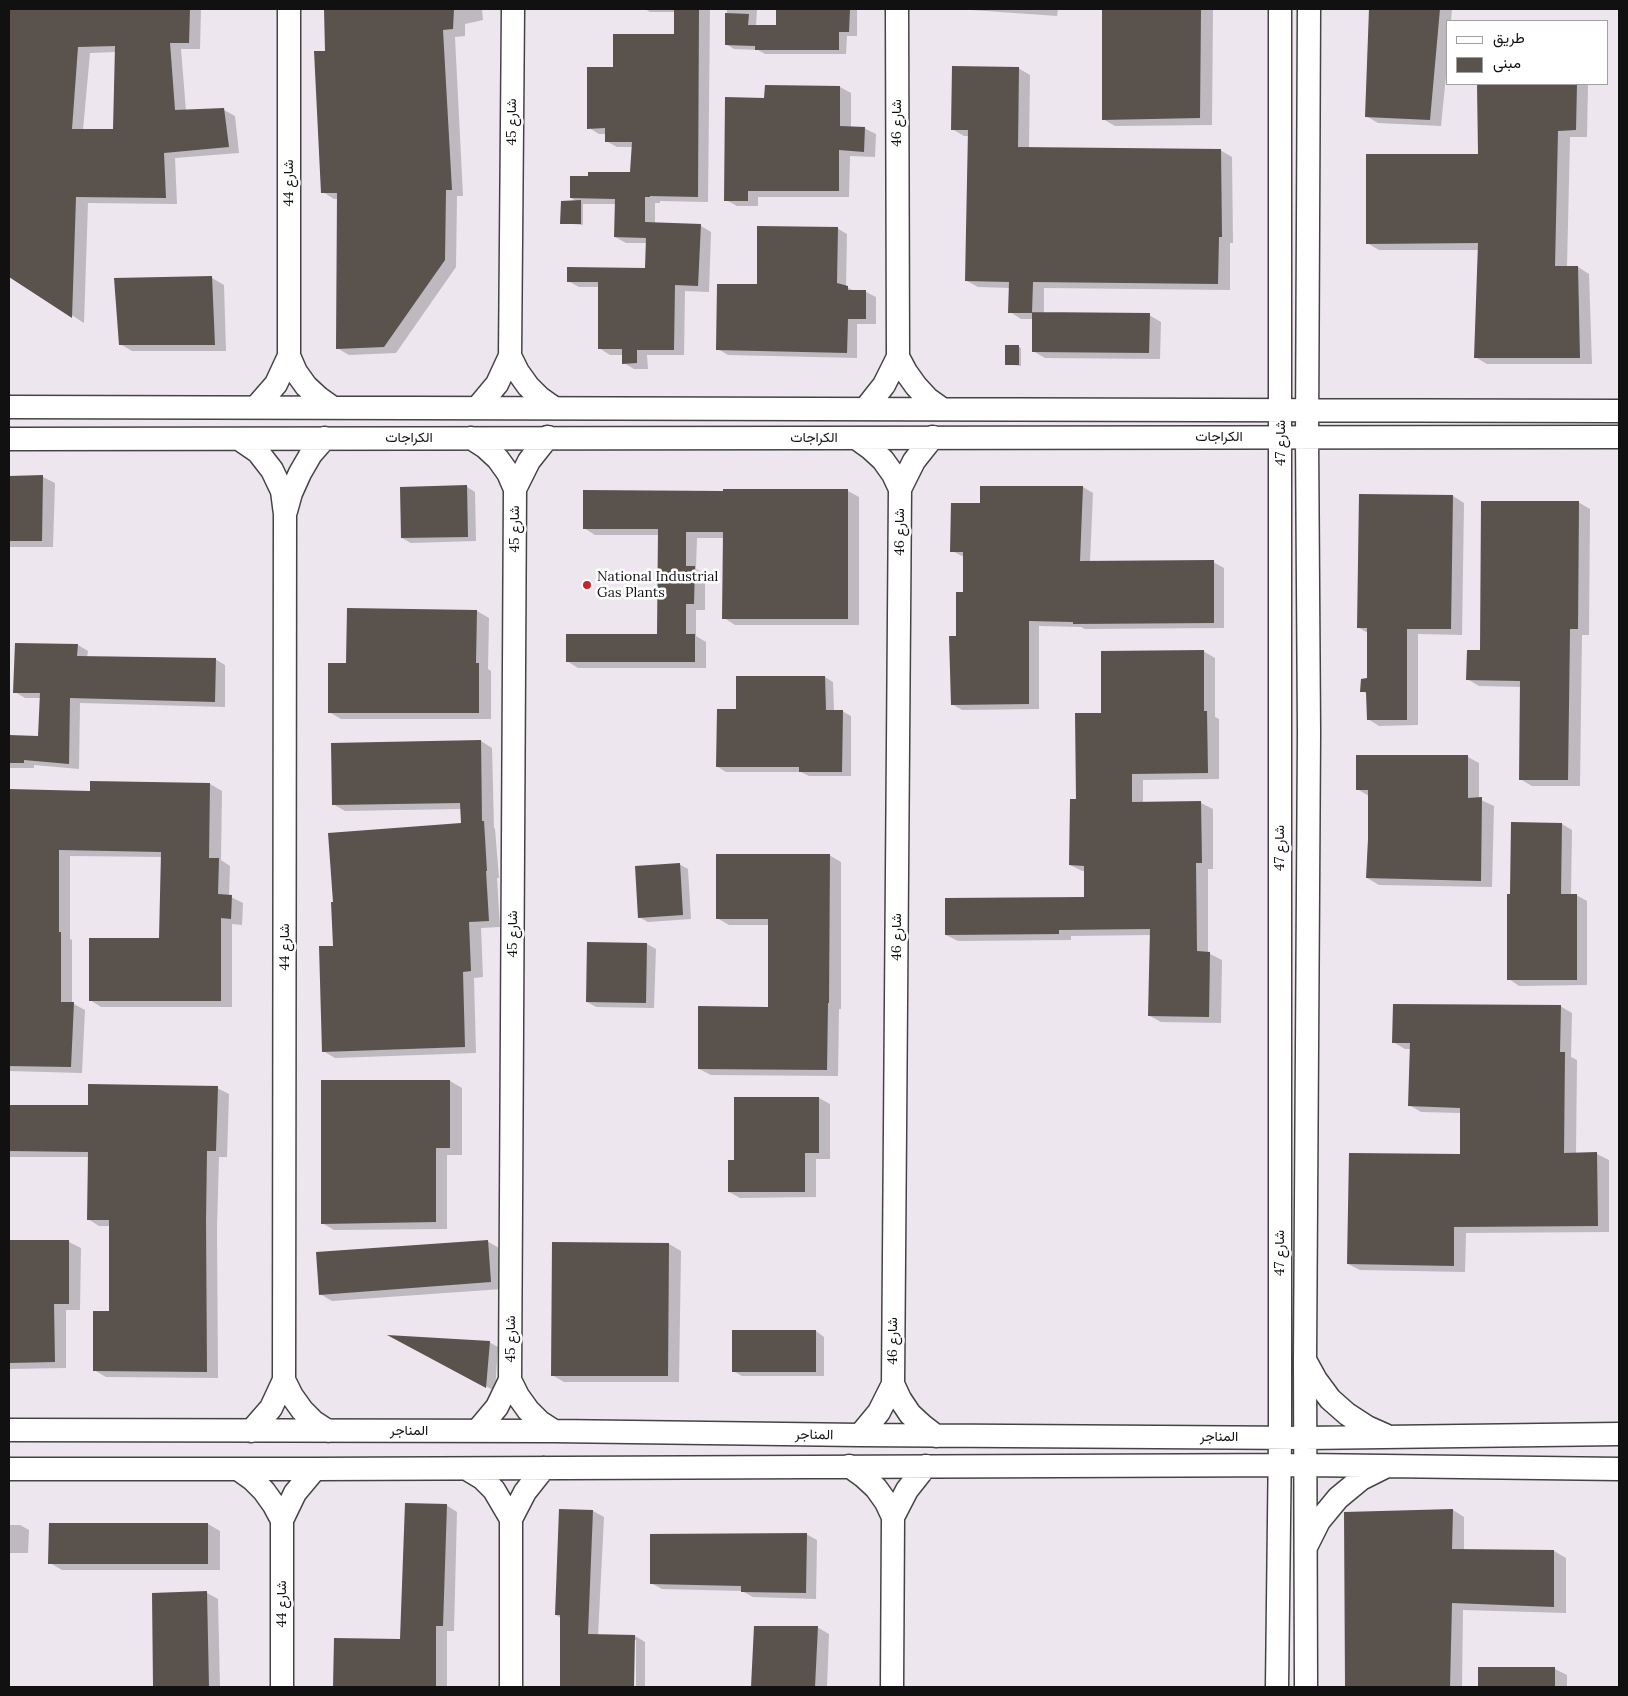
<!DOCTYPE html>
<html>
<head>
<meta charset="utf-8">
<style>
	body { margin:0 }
	#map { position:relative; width:1628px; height:1696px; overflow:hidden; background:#fffdf5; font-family:Lora,Vazirmatn,serif }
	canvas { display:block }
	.frame { position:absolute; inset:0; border:10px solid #111; pointer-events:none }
	.legend { position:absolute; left:1446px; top:20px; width:162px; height:65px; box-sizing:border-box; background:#fff; border:1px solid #a0a0a0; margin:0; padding:6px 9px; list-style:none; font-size:15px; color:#111 }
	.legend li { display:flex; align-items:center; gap:10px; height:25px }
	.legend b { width:25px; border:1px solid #a0a0a0 }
</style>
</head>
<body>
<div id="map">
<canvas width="1628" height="1696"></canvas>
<div class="frame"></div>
<ul class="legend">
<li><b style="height:6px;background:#fff"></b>طريق</li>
<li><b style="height:14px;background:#5a524d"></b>مبنى</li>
</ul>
</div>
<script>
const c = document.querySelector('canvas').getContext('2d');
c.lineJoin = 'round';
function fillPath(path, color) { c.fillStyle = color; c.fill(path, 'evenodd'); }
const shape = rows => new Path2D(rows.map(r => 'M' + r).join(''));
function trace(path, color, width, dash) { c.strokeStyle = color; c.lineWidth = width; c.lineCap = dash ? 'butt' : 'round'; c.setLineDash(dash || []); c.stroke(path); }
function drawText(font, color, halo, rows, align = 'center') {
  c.font = font + ' Lora,Vazirmatn,serif'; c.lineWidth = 5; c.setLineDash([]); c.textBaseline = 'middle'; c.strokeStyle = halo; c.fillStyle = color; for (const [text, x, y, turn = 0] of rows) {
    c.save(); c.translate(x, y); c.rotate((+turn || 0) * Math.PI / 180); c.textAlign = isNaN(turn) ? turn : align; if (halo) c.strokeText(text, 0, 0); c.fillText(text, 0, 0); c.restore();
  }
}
const industrial = shape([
	[9,9,1619,9,1619,1687,9,1687],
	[1447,21,1607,21,1607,84,1447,84]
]);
const shadow = shape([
	[9,9,201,9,200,49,181,49,186,111,224,110,235,116,239,153,175,158,177,204,88,203,84,323,9,275],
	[116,52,114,130,83,130,90,53],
	[326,9,482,9,483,20,465,24,465,36,455,37,463,196,457,196,456,267,396,353,349,355,337,348,338,199,334,199,323,192],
	[645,9,710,9,708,202,660,201,660,203,655,203,655,224,701,226,711,232,709,292,685,291,684,355,647,355,648,369,634,369,624,363,623,355,610,355,599,348,600,287,579,287,568,281,646,269,647,243,626,243,615,237,616,204,583,204,583,225,562,223,578,202,571,198,632,173,633,147,617,147,606,141,607,134,599,134,589,128,614,68,676,35,675,12,650,12],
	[727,9,757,9,756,26,777,26,777,9,857,9,857,36,847,36,846,54,765,54,758,50,734,49,726,44],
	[957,9,1058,9,1057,16],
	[1104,9,1213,9,1212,125,1115,126,1103,119],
	[1370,9,1452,9,1451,21,1447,21,1447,66,1441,126,1378,123,1366,116],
	[1018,68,1030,75,1029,148,1220,150,1232,157,1233,243,1230,243,1230,290,1044,288,1044,314,1149,315,1161,322,1160,359,1045,358,1033,351,1033,319,1021,319,1010,312,1010,288,978,287,967,281,969,136,964,136,952,129],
	[1478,84,1588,84,1587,137,1570,137,1567,267,1578,267,1589,274,1592,364,1487,364,1475,357,1479,250,1379,250,1367,243,1479,156],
	[766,86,840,87,851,93,851,127,864,128,876,134,875,157,850,156,849,197,758,197,758,206,737,206,726,200,766,99],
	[837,228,847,234,846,287,855,291,866,292,876,297,876,324,857,324,857,358,728,355,718,349,758,285],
	[212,278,224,285,226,351,132,351,120,344],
	[1019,347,1021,348,1021,366,1006,364],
	[9,477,43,477,55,483,53,547,9,547],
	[467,487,475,492,476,541,411,543,402,538],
	[1083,487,1093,493,1090,562,1213,562,1224,568,1224,628,1085,629,1081,627,1039,626,1039,709,962,710,952,704,957,637,964,594,964,557,952,551,981,504],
	[584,491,848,491,859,497,859,625,735,625,724,618,724,538,697,538,696,569,705,574,705,610,696,610,696,636,706,642,706,668,578,668,567,661,659,635,659,535,595,535,584,528],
	[1360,495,1453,496,1464,503,1462,635,1418,634,1418,725,1379,726,1368,719,1368,694,1362,691,1368,680,1368,633,1359,628],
	[1578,502,1590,509,1589,635,1582,635,1580,786,1532,786,1520,779,1521,687,1479,686,1467,679,1481,651],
	[348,609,477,611,489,618,488,669,491,671,491,719,341,719,329,712,347,664],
	[78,645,88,651,87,657,215,659,225,665,225,707,80,703,79,769,34,765,34,768,9,768,9,736,40,738,41,698,25,698,15,692],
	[1203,651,1215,658,1215,717,1219,719,1219,779,1143,780,1143,803,1201,803,1213,809,1213,869,1208,869,1208,953,1222,960,1221,1023,1161,1022,1150,1016,1151,935,1071,936,1071,940,958,941,946,935,1085,898,1085,871,1082,871,1070,865,1078,800,1102,714],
	[825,677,833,682,834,711,842,711,851,716,851,776,809,776,801,772,726,772,718,767,737,710],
	[481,741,492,748,494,828,495,829,499,878,497,878,500,927,481,928,483,977,474,978,476,1053,335,1058,323,1051,335,947,462,824,461,809,345,811,333,804],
	[1468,757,1479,763,1479,799,1494,806,1492,887,1379,885,1367,878,1369,796,1357,789],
	[210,784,222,791,221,860,230,866,229,896,243,903,242,925,232,924,232,1007,101,1007,90,1000,160,939,162,857,70,856,70,939,72,940,72,1003,85,1010,82,1073,9,1071,9,791,91,792],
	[1562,824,1572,830,1571,895,1576,895,1587,901,1587,985,1519,986,1509,979,1511,895],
	[829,855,841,862,841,1009,839,1009,838,1076,711,1075,699,1069,769,1008,769,925,729,925,717,918],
	[679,864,688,869,691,919,648,922,639,917],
	[647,944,656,949,654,1008,596,1007,587,1002],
	[1560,1006,1572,1013,1571,1057,1577,1060,1576,1154,1597,1154,1609,1160,1609,1232,1466,1233,1465,1272,1360,1270,1348,1264,1461,1156,1462,1113,1421,1112,1409,1105,1411,1049,1405,1049,1393,1042],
	[450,1081,462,1088,462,1155,447,1155,447,1229,334,1230,322,1223],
	[217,1088,229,1094,227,1157,219,1157,217,1228,218,1378,106,1377,94,1370,110,1312,110,1226,99,1226,88,1219,89,1157,9,1157,9,1107,89,1107],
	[819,1098,830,1104,830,1159,816,1159,816,1197,740,1198,729,1192,735,1161],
	[9,1241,69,1242,81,1248,80,1310,66,1310,66,1368,9,1369],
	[487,1241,499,1248,502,1289,332,1301,320,1294],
	[669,1244,681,1251,679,1382,564,1382,552,1375],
	[816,1331,824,1337,824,1376,742,1376,733,1371],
	[392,1336,489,1342,498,1347,495,1391],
	[446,1505,457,1512,454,1631,447,1631,447,1687,335,1687,336,1640,401,1640],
	[1453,1510,1464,1517,1464,1550,1554,1551,1566,1558,1566,1613,1463,1610,1462,1687,1346,1687,1345,1513],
	[560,1511,593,1511,604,1517,598,1636,635,1636,645,1642,645,1687,636,1687,636,1640,634,1640,633,1687,561,1687,561,1618,556,1615],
	[208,1524,220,1531,220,1570,62,1570,50,1563],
	[9,1525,20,1525,29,1530,28,1553,9,1553],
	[806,1534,817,1540,816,1599,753,1597,742,1591,662,1589,651,1583],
	[207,1593,218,1599,220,1687,154,1687,153,1594],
	[755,1627,817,1627,829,1634,827,1687,752,1687],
	[1479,1668,1555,1669,1567,1675,1567,1687,1479,1687]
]);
const building = shape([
	[9,9,190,9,189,43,170,43,175,110,224,108,229,147,164,153,166,198,76,197,72,318,9,277],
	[115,46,113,129,72,129,78,47],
	[324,9,454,9,453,29,443,30,452,190,446,190,445,260,384,347,336,349,337,193,321,193,314,51,325,51],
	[674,9,699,9,698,197,650,196,650,197,645,197,645,222,701,224,698,286,675,285,674,350,637,350,637,363,622,364,622,349,598,349,598,282,567,282,567,267,645,268,646,238,614,237,615,199,570,198,570,176,588,176,588,172,630,172,632,142,605,142,605,128,587,129,587,67,613,67,613,34,674,34],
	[776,9,850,9,849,32,839,32,839,50,755,50,755,46,725,45,725,13,749,14,748,25,776,25],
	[1102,9,1201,9,1200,118,1102,120],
	[1369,9,1440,9,1430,120,1365,117],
	[952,66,1019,67,1018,147,1221,149,1222,237,1219,237,1218,284,1033,282,1032,313,1008,313,1009,282,965,281,968,130,951,130],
	[1477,84,1577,84,1576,130,1558,131,1555,266,1578,266,1580,358,1474,358,1478,243,1366,244,1366,154,1478,154],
	[765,85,840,86,840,126,865,127,864,152,839,150,839,191,748,191,748,201,724,201,725,97,764,98],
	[581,200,581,224,560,224,561,201],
	[757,226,838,227,837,283,848,286,848,290,866,290,866,319,848,319,847,353,716,350,717,284,757,284],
	[212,276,215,345,119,345,114,278],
	[1032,312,1150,313,1149,353,1032,352],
	[1005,345,1019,345,1019,365,1005,365],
	[43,475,42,541,9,541,9,476],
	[467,485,468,537,401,538,400,487],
	[980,486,1083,486,1080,561,1214,560,1214,623,1073,624,1073,622,1029,621,1029,704,951,705,949,636,956,636,956,592,963,592,963,552,950,552,951,503,980,503],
	[723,489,848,489,848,619,722,619,723,532,686,532,686,566,695,566,694,604,686,604,686,634,695,634,695,662,566,662,566,634,657,634,658,529,583,529,583,490,723,491],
	[1359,494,1453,495,1451,629,1407,629,1407,720,1367,720,1366,692,1360,692,1361,679,1367,678,1367,628,1357,628],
	[1481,501,1579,501,1578,629,1570,629,1568,780,1519,780,1520,681,1466,680,1467,650,1480,650],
	[347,608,477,610,476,663,479,663,479,713,328,713,328,663,346,663],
	[15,643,78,644,77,656,216,658,215,702,70,698,69,764,24,760,24,763,9,763,9,735,38,736,40,693,13,693],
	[1204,650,1204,711,1207,711,1208,773,1132,774,1132,802,1201,801,1202,863,1196,863,1197,951,1210,952,1209,1017,1148,1016,1150,929,1059,930,1059,934,945,935,945,898,1084,897,1084,866,1069,865,1070,799,1076,799,1075,713,1101,713,1101,651],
	[736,676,825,676,826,710,843,710,842,772,799,772,799,767,716,767,717,709,736,709],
	[481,740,482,821,484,821,487,871,486,871,489,921,469,922,471,971,463,972,465,1047,322,1052,319,946,333,946,331,902,333,902,328,833,461,823,460,803,332,805,331,743],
	[1356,755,1468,755,1468,798,1482,797,1481,881,1366,878,1368,840,1368,790,1356,790],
	[90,781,210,783,209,858,219,858,218,894,232,895,231,919,221,918,221,1001,89,1001,89,938,159,938,161,852,59,850,59,932,61,932,61,1002,74,1002,71,1067,9,1066,9,789,90,791],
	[1511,822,1562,823,1561,894,1577,894,1577,980,1507,980,1507,894,1510,894],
	[716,854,830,854,829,1003,828,1003,827,1070,698,1069,698,1006,768,1007,768,919,716,919],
	[680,863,683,915,638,918,635,866],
	[587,942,647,943,646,1003,586,1002],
	[1393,1004,1561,1005,1560,1052,1565,1052,1564,1153,1597,1152,1598,1226,1454,1227,1454,1266,1347,1264,1349,1153,1460,1154,1460,1108,1408,1106,1410,1043,1392,1043],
	[321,1080,450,1080,450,1148,436,1148,436,1222,321,1224],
	[88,1084,218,1086,216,1151,207,1151,206,1221,207,1372,93,1371,93,1311,109,1311,109,1220,87,1220,88,1152,9,1151,9,1105,88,1105],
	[734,1097,819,1097,819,1153,805,1153,805,1192,728,1192,728,1160,734,1160],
	[9,1240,69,1240,69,1304,54,1304,55,1362,9,1363],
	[488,1240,491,1282,319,1295,316,1252],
	[552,1242,669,1243,668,1376,551,1376],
	[732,1330,816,1330,816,1372,732,1372],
	[387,1335,490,1341,486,1388],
	[405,1503,447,1504,443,1626,436,1626,436,1687,333,1687,334,1638,400,1639],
	[559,1509,593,1510,588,1634,635,1635,634,1687,560,1687,560,1615,555,1615],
	[1453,1509,1452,1549,1554,1550,1554,1607,1452,1603,1450,1687,1345,1687,1344,1512],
	[49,1523,208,1523,208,1564,48,1564],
	[807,1533,806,1593,741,1592,741,1586,650,1584,650,1534],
	[207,1591,209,1687,153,1687,152,1593],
	[754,1626,818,1626,815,1687,751,1687],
	[1478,1667,1555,1667,1555,1687,1478,1687]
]);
const minor = shape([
	[289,356,296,372,306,386,319,398,333,408],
	[510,356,518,372,528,386,540,398,554,408],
	[898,357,906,372,916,386,928,399,942,409],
	[9,407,1619,411],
	[256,407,276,384,289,356,289,9],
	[477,408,497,384,510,356,513,9],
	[865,409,884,385,898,357,897,9],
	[471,438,485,447,498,459,508,473,515,489],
	[856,438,870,448,883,460,893,474,900,489],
	[9,439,1619,437],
	[239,439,258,452,272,470,282,491,285,514,284,1380,271,1408,251,1431],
	[286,511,291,493,300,473,311,454,325,438],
	[1305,1360,1316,1380,1330,1399,1347,1414,1367,1427,1385,1435],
	[284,1380,292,1396,302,1410,314,1422,328,1431],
	[510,1380,518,1396,528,1410,540,1422,554,1431],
	[893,1384,900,1399,910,1414,923,1426,936,1436],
	[9,1430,554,1431,860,1435,1305,1438,1619,1434],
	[477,1431,497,1407,510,1380,515,489,529,461,548,437],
	[860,1435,879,1412,893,1384,900,489,914,461,933,437],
	[849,1466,863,1476,876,1488,886,1502,893,1517],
	[9,1469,315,1469,1305,1465,1619,1469],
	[238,1469,252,1479,264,1491,274,1505,282,1520],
	[467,1469,482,1478,494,1490,511,1519],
	[1307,1545,1319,1521,1338,1498,1361,1479,1385,1467],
	[282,1687,282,1520,295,1493,315,1469],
	[511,1687,511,1519,525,1492,544,1468],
	[892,1687,893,1517,907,1490,926,1466],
	[1277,1687,1280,1437,1280,9],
	[1306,1687,1305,1360,1309,733,1307,437,1309,9]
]);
const markers = [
	[587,585,5,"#c4262e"]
];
const streetNames = [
	["شارع 45",512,122,-90],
	["شارع 46",897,123,-90],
	["شارع 44",289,183,-90],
	["الكراجات",1219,437],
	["الكراجات",409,438],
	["الكراجات",814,438],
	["شارع 47",1281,443,-90],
	["شارع 45",515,529,-90],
	["شارع 46",900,532,-90],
	["شارع 47",1280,848,-90],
	["شارع 45",513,934,-90],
	["شارع 46",897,937,-90],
	["شارع 44",285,947,-90],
	["شارع 47",1280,1253,-90],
	["شارع 45",511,1339,-90],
	["شارع 46",893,1341,-90],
	["المناجر",409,1431],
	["المناجر",814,1435,1],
	["المناجر",1219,1437],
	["شارع 44",282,1604,-90]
];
const poiNames = [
	["National Industrial",597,577],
	["Gas Plants",597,593]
];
fillPath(industrial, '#eee6ef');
fillPath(shadow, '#0003');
fillPath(building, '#5a524d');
trace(minor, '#444', 25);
trace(minor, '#fff', 22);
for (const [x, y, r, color] of markers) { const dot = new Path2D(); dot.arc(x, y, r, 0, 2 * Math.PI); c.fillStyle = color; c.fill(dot); trace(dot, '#fff', 2); }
drawText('14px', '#111', '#fff', streetNames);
drawText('14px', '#111', '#fff', poiNames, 'left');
</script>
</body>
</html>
